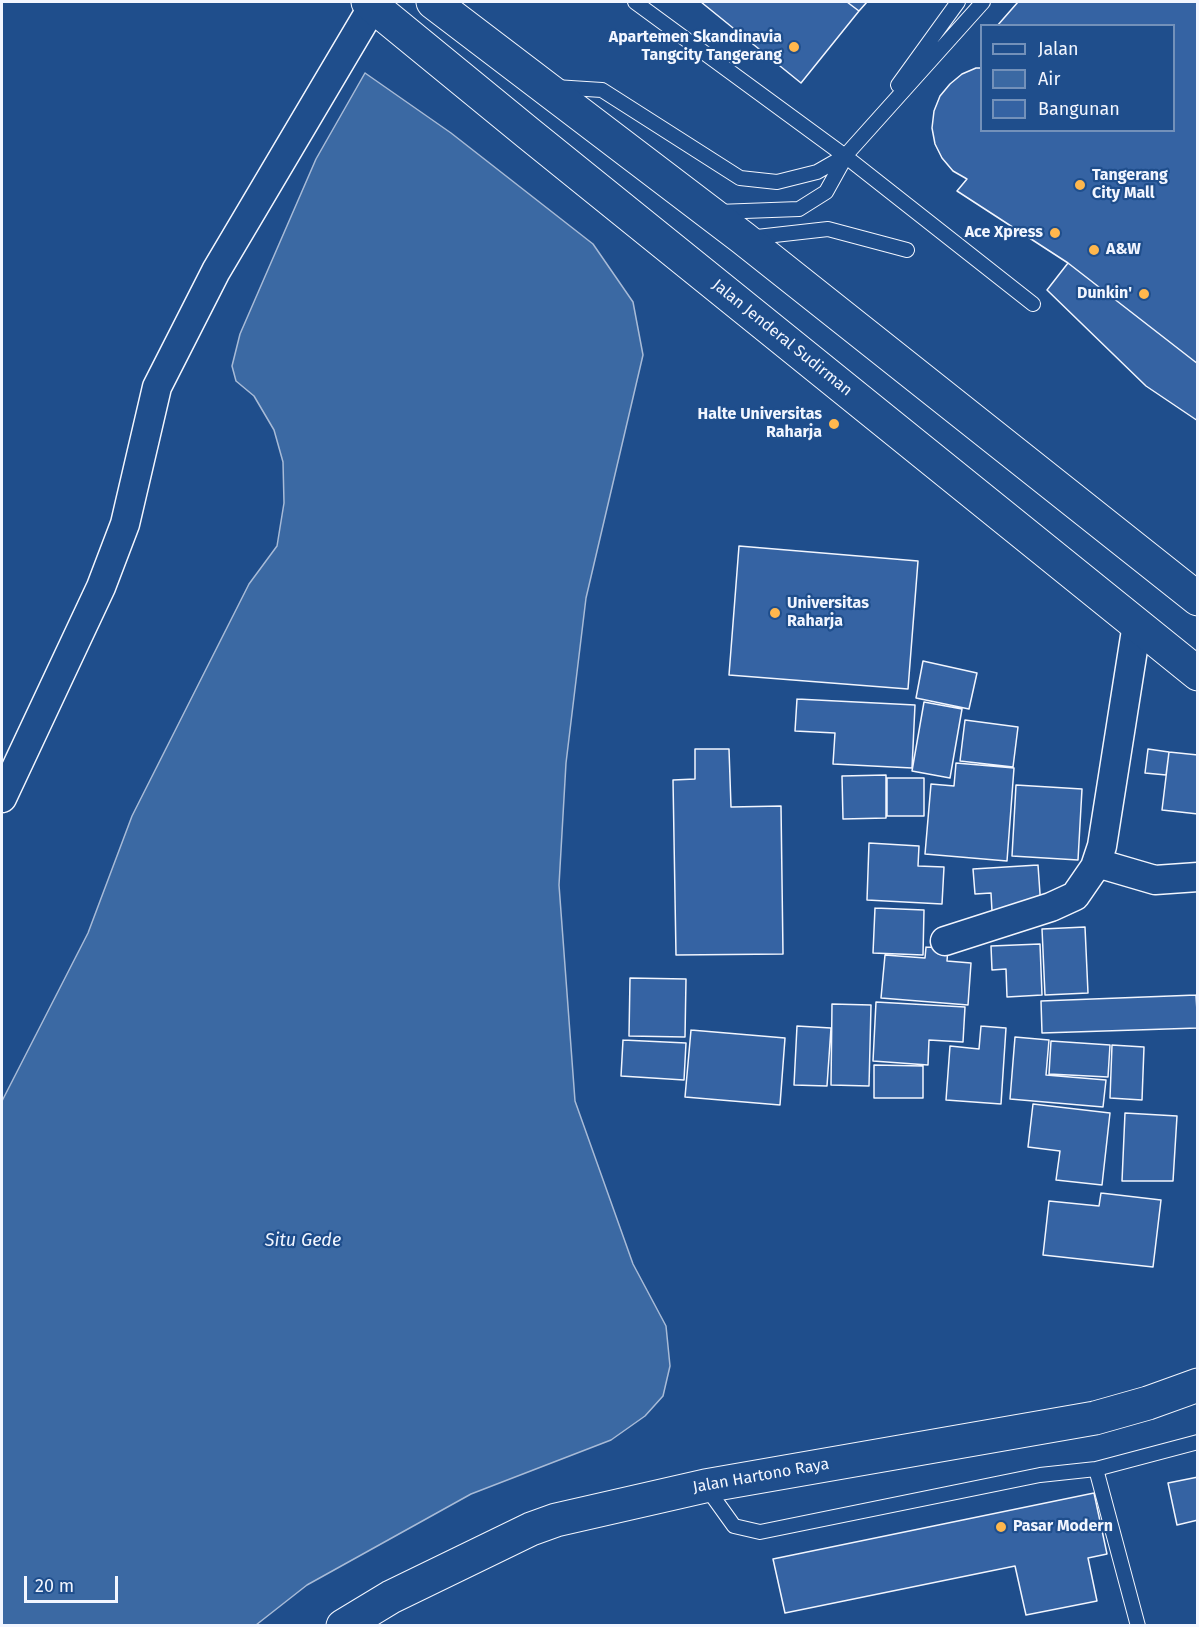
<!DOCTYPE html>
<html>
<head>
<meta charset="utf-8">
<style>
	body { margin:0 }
	#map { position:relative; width:1199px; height:1627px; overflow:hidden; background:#1f4e8c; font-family:"Fira Sans",sans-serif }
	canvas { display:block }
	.frame { position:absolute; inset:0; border:3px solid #f2f6ff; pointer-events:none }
	.legend { position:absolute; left:980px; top:24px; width:195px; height:108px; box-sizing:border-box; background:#1f4e8c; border:2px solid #7391ba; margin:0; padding:8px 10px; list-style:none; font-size:18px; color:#f2f6ff }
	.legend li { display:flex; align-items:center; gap:12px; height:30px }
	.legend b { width:30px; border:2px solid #7391ba }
	.scale { position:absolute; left:24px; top:1576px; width:94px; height:27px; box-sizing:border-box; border:3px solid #f2f6ff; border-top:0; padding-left:8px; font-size:18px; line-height:21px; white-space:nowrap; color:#f2f6ff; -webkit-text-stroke:4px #1f4e8c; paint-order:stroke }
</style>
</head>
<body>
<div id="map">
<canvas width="1199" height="1627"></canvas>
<div class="frame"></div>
<ul class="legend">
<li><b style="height:8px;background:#1f4e8c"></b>Jalan</li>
<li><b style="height:16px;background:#3b69a3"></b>Air</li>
<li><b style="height:16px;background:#3563a3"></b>Bangunan</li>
</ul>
<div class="scale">20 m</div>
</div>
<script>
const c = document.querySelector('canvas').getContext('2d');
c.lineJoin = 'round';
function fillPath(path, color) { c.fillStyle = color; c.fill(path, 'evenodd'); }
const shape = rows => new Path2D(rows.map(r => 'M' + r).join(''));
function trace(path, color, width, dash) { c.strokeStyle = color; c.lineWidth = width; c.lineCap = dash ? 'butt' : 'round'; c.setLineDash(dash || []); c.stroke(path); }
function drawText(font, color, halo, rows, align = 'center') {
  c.font = font + ' "Fira Sans",sans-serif'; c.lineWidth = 4.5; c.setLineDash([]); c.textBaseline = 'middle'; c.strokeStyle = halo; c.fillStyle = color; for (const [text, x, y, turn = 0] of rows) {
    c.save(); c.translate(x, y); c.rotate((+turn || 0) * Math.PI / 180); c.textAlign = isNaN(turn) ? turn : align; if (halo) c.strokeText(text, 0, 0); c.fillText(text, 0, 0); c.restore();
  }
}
const water = shape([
	[365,73,451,133,593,244,633,302,643,355,586,598,566,763,559,885,575,1101,633,1264,666,1326,670,1366,663,1396,645,1416,611,1440,471,1494,307,1585,256,1625,2,1625,2,1101,88,933,132,816,249,584,277,546,284,503,283,462,274,430,254,396,236,381,232,366,240,334,316,159,365,73]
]);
const building = shape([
	[701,2,847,2,859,11,801,83,701,2],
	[847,2,867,2,859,11,847,2],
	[1018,2,1198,2,1198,364,1068,263,957,191,967,179,953,171,942,158,935,144,932,128,934,111,940,96,950,84,962,74,976,68,982,68,982,130,1174,130,1174,26,997,26,1018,2],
	[1068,263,1198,364,1198,421,1146,386,1047,290,1068,263],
	[739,546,918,561,908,689,729,675,739,546],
	[923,661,977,673,969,709,916,698,923,661],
	[797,699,915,705,912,768,833,764,835,733,795,731,797,699],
	[924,702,962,709,950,778,912,771,924,702],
	[965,720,1018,727,1013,767,960,761,965,720],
	[695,749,729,749,731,807,781,806,783,954,676,955,673,780,695,779,695,749],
	[1148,749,1169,752,1166,775,1145,773,1148,749],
	[1169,752,1198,755,1198,814,1162,810,1169,752],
	[956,763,1014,768,1007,861,925,854,931,784,954,786,956,763],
	[886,775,886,818,843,819,842,776,886,775],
	[887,778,924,778,924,816,887,816,887,778],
	[1016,785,1082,789,1078,860,1012,856,1016,785],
	[869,843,919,846,918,866,944,867,942,904,867,900,869,843],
	[1038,865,1041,908,992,911,991,893,975,894,973,869,1038,865],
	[875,908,924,910,923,955,873,953,875,908],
	[1085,927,1088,993,1045,995,1042,929,1085,927],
	[1040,944,1042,995,1007,997,1006,969,992,970,991,946,1040,944],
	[926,947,948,948,947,961,971,963,968,1005,881,998,885,955,925,958,926,947],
	[630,978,686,979,685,1037,629,1036,630,978],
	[1196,995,1198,1028,1042,1033,1041,1001,1196,995],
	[876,1002,965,1007,963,1042,929,1040,928,1065,873,1061,876,1002],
	[832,1004,871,1005,869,1086,831,1085,832,1004],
	[797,1026,831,1028,827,1086,794,1085,797,1026],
	[981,1026,1006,1028,1001,1104,946,1100,950,1046,979,1049,981,1026],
	[691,1030,785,1038,780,1105,685,1097,691,1030],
	[1015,1037,1049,1040,1046,1075,1106,1080,1103,1107,1010,1099,1015,1037],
	[623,1040,686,1043,684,1080,621,1076,623,1040],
	[1051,1041,1110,1045,1108,1077,1049,1074,1051,1041],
	[1112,1045,1144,1047,1142,1100,1110,1098,1112,1045],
	[874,1065,923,1066,923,1098,874,1098,874,1065],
	[1033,1104,1110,1113,1102,1185,1056,1180,1060,1151,1028,1147,1033,1104],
	[1125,1113,1177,1116,1173,1181,1122,1181,1125,1113],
	[1101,1193,1161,1200,1153,1267,1043,1255,1049,1201,1099,1206,1101,1193],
	[1198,1477,1198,1520,1177,1525,1168,1483,1198,1477],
	[1094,1493,1107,1554,1088,1558,1097,1601,1026,1615,1015,1566,785,1613,773,1559,1094,1493]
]);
const lane = shape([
	[635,2,845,156,1033,304],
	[898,85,958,2],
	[555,87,602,90,740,178,777,182,817,172,845,156,983,2],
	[717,212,799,209,826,192,846,156],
	[748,238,828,229,907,250],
	[1096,1469,1138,1626],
	[706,1487,734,1526,760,1532,1040,1475,1096,1469,1198,1442]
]);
const street = shape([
	[2,798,101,587,125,524,157,387,216,271,373,6],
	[1097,863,1155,880,1198,877],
	[945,941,1051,907,1075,896,1095,867,1102,846,1137,624]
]);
const secondary = shape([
	[343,1626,391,1597,531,1529,556,1520,705,1486,1095,1418,1148,1403,1198,1385]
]);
const primary = shape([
	[368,2,528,133,1198,674],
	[433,2,743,238,1198,599]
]);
const markers = [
	[794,47,6,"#ffb74d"],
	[1080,185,6,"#ffb74d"],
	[1055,233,6,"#ffb74d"],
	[1094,250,6,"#ffb74d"],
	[1144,294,6,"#ffb74d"],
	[834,424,6,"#ffb74d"],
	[775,613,6,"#ffb74d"],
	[1001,1527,6,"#ffb74d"]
];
const poiNames = [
	["Apartemen Skandinavia",782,38],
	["Tangcity Tangerang",782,56],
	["Tangerang",1092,176,"left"],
	["City Mall",1092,194,"left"],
	["Ace Xpress",1043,233],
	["A&W",1106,250,"left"],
	["Dunkin'",1132,294],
	["Halte Universitas",822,415],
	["Raharja",822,433],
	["Universitas",787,604,"left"],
	["Raharja",787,622,"left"],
	["Pasar Modern",1013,1527,"left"]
];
const streetNames = [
	["Jalan Jenderal Sudirman",782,338,39],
	["Jalan Hartono Raya",761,1476,-10]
];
const waterNames = [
	["Situ Gede",303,1241]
];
fillPath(water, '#3b69a3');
trace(water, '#a8bbd7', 1.5);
fillPath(building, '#3563a3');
trace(building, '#f2f6ff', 1.5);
trace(lane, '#f2f6ff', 16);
trace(street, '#f2f6ff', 31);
trace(secondary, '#f2f6ff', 35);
trace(primary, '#f2f6ff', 35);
trace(lane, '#1f4e8c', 14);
trace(street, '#1f4e8c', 28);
trace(secondary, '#1f4e8c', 33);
trace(primary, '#1f4e8c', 33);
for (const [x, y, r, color] of markers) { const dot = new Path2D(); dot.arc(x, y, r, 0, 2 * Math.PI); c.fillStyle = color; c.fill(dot); trace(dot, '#1f4e8c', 2); }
drawText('bold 16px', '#f2f6ff', '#1f4e8c', poiNames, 'right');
drawText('16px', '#f2f6ff', '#1f4e8c', streetNames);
drawText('italic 18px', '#f2f6ff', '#1f4e8c', waterNames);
</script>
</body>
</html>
